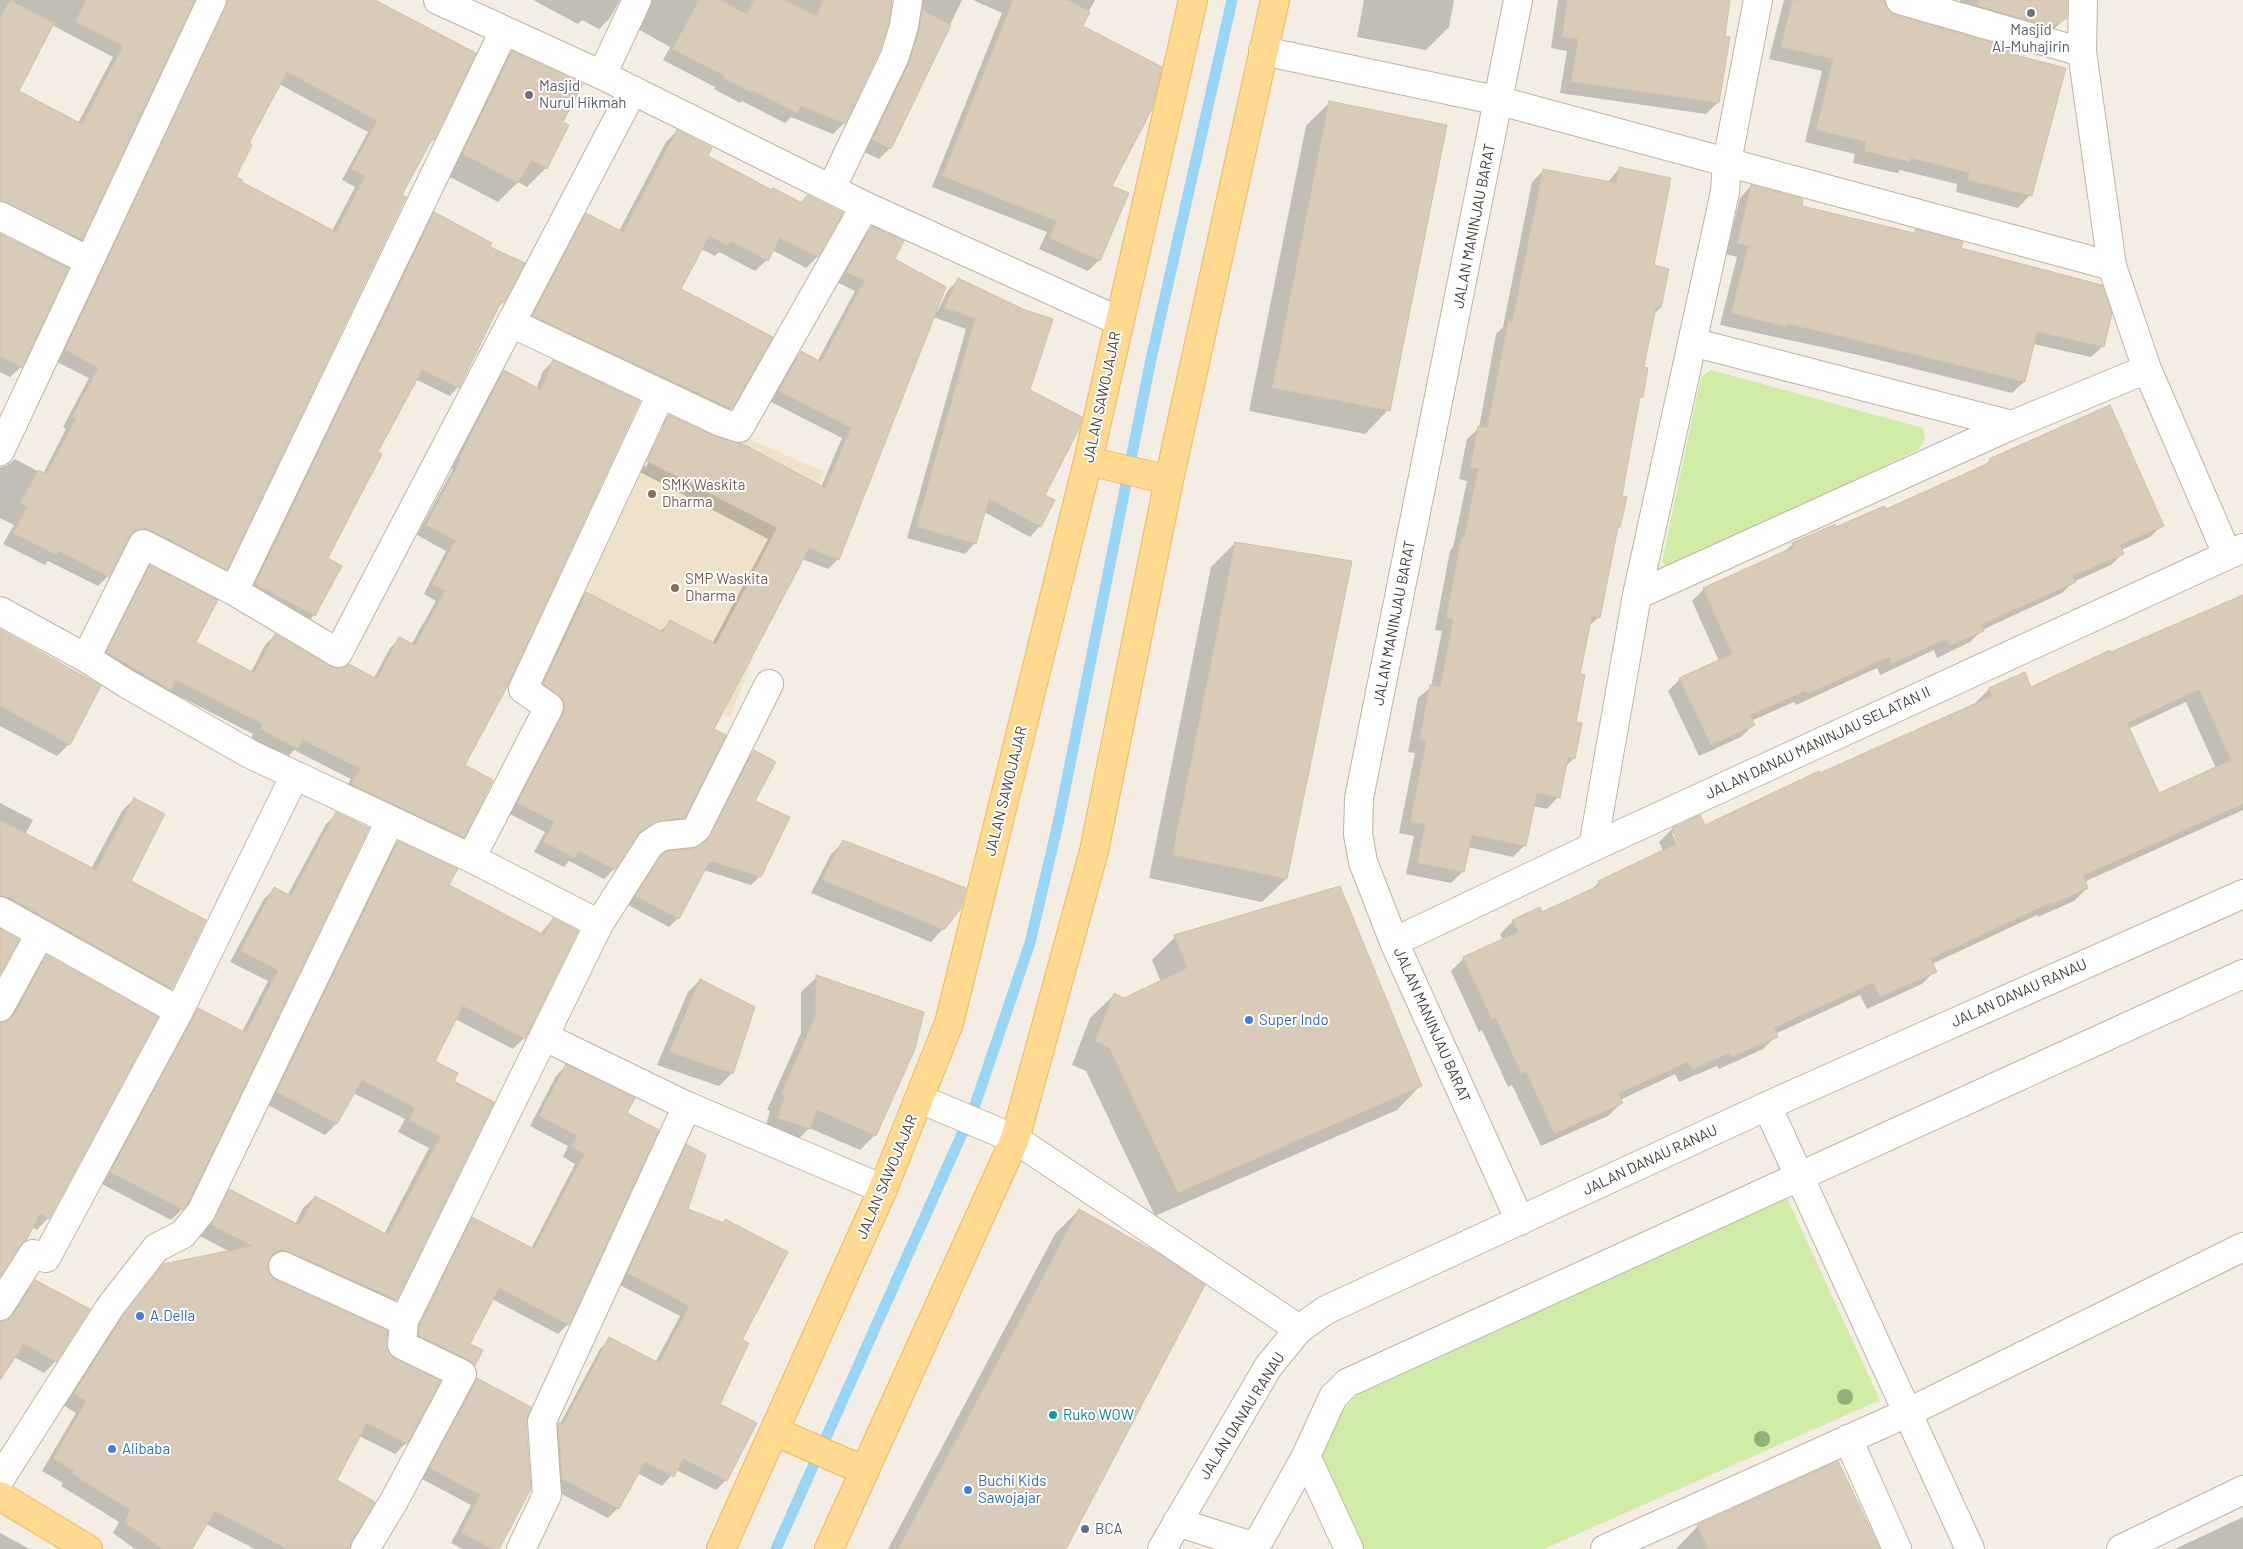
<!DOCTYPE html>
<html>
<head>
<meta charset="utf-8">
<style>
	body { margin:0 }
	canvas { display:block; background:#f3ede3 }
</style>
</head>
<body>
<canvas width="2243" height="1549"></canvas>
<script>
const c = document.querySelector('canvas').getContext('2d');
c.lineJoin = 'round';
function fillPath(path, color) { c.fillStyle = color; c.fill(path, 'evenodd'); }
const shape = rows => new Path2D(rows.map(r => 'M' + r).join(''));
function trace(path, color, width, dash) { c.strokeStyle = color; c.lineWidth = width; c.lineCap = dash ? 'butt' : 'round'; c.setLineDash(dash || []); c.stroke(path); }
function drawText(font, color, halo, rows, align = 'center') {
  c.font = font + ' Barlow,sans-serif'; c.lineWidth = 4; c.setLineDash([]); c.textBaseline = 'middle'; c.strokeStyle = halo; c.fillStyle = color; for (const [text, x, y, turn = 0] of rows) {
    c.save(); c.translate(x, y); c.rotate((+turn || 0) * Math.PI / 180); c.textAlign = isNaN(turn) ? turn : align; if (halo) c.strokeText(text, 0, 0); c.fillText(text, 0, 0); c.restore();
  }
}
const education = shape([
	[664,401,824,472,730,717,646,689,546,647]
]);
const green = shape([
	[1711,370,1923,428,1925,439,1919,449,1671,571,1662,562,1701,377],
	[1787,1198,1880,1400,1544,1549,1364,1549,1321,1462,1322,1449,1335,1421,1354,1397]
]);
const shadow = shape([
	[0,0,193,0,81,239,71,250,0,214],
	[52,25,113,57,78,123,17,91],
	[213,0,375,0,433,139,426,146,400,196,226,569,216,579,130,538,126,539,108,576,98,586,48,561,45,565,3,544,14,525,0,518,0,467,8,465,15,459,43,474,66,429,63,427,89,378,55,361],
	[279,84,368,132,342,180,355,187,332,231,240,183,234,177,247,144],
	[533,0,620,0,610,18,599,29,582,20,578,24],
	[637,0,892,0,844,123,833,134,791,117,785,123,742,101,740,103,714,89,715,87,663,60,670,47,636,28],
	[908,0,962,0,890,148,879,159,862,151],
	[973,0,1095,0,1081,26,1110,186,1099,260,1088,271,1039,249,1047,232,932,187,1002,13],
	[1364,0,1454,0,1449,27,1426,50,1357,37],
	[1558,0,1729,0,1718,102,1706,114,1560,93,1567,51,1551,48],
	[1784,0,1878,0,1887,11,1895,16,2016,51,2011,56,2030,195,2018,208,1956,192,1957,184,1900,170,1897,173,1853,163,1855,154,1805,142,1822,71,1769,59],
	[1960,0,2066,0,2066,17,2049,34,1962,23],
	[512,52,562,122,546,168,527,187,518,182,498,202,444,174,493,72],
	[1330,102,1388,410,1365,434,1249,411,1306,126],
	[677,131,706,157,771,191,800,203,807,196,842,213,817,257,806,268,772,250,767,260,755,271,719,252,715,256,701,249,679,289,731,408,720,420,522,327,575,225,587,214,619,231,666,142],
	[1619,169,1652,266,1660,308,1654,314,1643,368,1642,397,1638,400,1620,497,1619,527,1616,530,1599,617,1588,627,1579,675,1574,758,1565,767,1558,797,1547,809,1533,806,1525,845,1513,857,1468,847,1463,871,1451,883,1406,874,1414,836,1399,833,1415,753,1408,752,1418,698,1431,687,1442,631,1435,630,1450,551,1453,547,1467,481,1459,479,1467,439,1479,428,1496,334,1503,327,1532,182,1544,170,1607,183],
	[1751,186,1800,207,1912,234,1916,231,1959,249,2103,346,2091,357,2033,344,2024,382,2012,393,1863,356,1720,325,1737,257,1726,254,1740,198],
	[434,214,489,247,503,302,497,308,458,387,450,396,415,379,376,452,326,559,314,615,306,624,247,593,426,222],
	[872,228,893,260,935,311,937,312,948,290,959,279,1029,390,1044,495,1040,526,1030,537,984,512,975,543,965,554,907,538,966,329,933,317,838,559,828,569,802,559,713,730,684,817,673,827,649,830,635,838,614,869,604,879,569,861,564,867,534,852,545,832,508,813,554,725,534,694,576,603,586,593,660,632,670,622,712,644,768,539,638,471,659,426,669,416,821,487,842,438,769,401,791,363,801,353,817,362,855,291,837,282,862,238],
	[662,426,665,426,646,467,643,466],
	[0,235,21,367,10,377,0,372],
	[553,361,463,766,463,837,453,847,342,794,351,779,294,750,287,758,251,739,253,734,169,691,160,699,97,662,140,576,150,567,194,643,251,672,265,645,275,635,330,668,374,678,390,648,399,639,411,645,436,601,424,594,446,551,417,535,453,469,450,468,494,382,504,372,536,389,543,371],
	[1990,460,2162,525,2150,537,2121,550,2123,553,2111,565,2073,582,2062,593,1982,630,1970,642,1937,658,1934,650,1880,675,1877,668,1796,705,1794,702,1751,721,1753,725,1741,737,1699,756,1668,691,1680,679,1719,661,1692,601,1704,589,1784,552,1793,544,1885,511,1983,467],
	[1235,543,1286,879,1262,902,1149,878,1211,567],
	[2243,595,2243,810,2084,882,2087,888,2074,901,2038,917,2037,915,1932,964,1935,971,1922,984,1867,1009,1860,995,1775,1034,1776,1036,1763,1049,1719,1069,1717,1066,1679,1082,1675,1074,1620,1100,1621,1103,1608,1116,1541,1146,1512,1085,1508,1087,1482,1030,1479,1032,1451,971,1464,958,1503,940,1500,934,1513,921,1541,914,1590,891,1599,882,1664,852,1659,842,1672,829,1700,817,1704,827,1977,704,1976,702,1989,689,2024,674,2031,689],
	[2186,702,2216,768,2158,795,2128,729],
	[1672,833,1675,833,1680,850],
	[0,630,69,744,57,756,0,726],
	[754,751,753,802,760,876,751,885,704,870,678,918,669,927,628,905,653,866,662,856,694,850,701,845,745,760],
	[134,799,129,881,205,921,171,989,160,1000,0,911,0,803,33,820,25,835,91,869,122,811],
	[337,813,368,828,182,1209,171,1220,100,1183,188,1020,198,1009,242,1032,268,981,230,962,264,899,275,889,287,896,326,824],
	[398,842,447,886,540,934,553,919,524,1038,513,1049,455,1019,433,1061,452,1082,493,1103,396,1300,384,1311,278,1263,267,1262,266,1268,270,1276,275,1281,385,1344,406,1443,395,1454,359,1436,335,1480,350,1541,348,1549,255,1549,206,1524,191,1549,135,1549,113,1533,119,1522,61,1486,63,1483,42,1471,76,1413,63,1405,112,1329,164,1266,230,1252,200,1236,218,1202,230,1190,295,1224,303,1208,315,1197,384,1234,429,1148,398,1132,405,1119,353,1093,336,1124,325,1135,266,1104,387,854],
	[844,842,943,929,931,942,811,893,831,854],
	[1175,937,1420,1086,1397,1110,1155,1216,1086,1071,1072,1065,1090,1018,1114,995,1124,1000,1161,982,1152,960],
	[47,956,48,1218,37,1230,32,1227,0,1275,0,1024,5,1022,35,968],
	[817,977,875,1135,860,1150,809,1128,794,1144,763,1134,770,1111,767,1110,801,1033,801,992],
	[700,980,753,1008,731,1074,719,1086,657,1065,688,992],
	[566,1066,626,1113,568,1324,558,1334,492,1299,468,1344,474,1365,464,1375,410,1336,463,1228,473,1219,531,1249,575,1164,563,1157,568,1146,530,1126,556,1076],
	[687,1146,687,1210,723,1224,725,1221,740,1340,718,1404,726,1480,716,1490,676,1470,662,1486,637,1473,618,1508,608,1518,552,1489,549,1433,560,1424,600,1349,610,1339,655,1363,680,1316,618,1284,677,1156],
	[1079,1210,1065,1549,888,1549,1055,1234],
	[35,1282,56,1361,44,1373,14,1357,0,1378,0,1323,6,1322,23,1294],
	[477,1380,525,1422,497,1549,463,1549,451,1543,471,1505,420,1478,467,1390],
	[2243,1517,2243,1549,2175,1549],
	[1698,1526,1878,1549,1676,1549],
	[0,1533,30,1549,0,1549]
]);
const stream = shape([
	[776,1549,975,1105,1030,943,1059,819,1151,359,1232,0]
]);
const building = shape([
	[10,0,54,23,19,91,82,124,123,46,75,22,86,0,195,0,82,240,0,201,0,17,10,0],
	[227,0,375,0,476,53,434,140,432,139,402,195,406,197,227,570,150,530,142,528,135,531,129,537,109,577,58,551,56,555,13,533,27,507,20,503,38,470,46,474,76,419,72,417,98,368,65,350,227,0],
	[287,72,377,121,351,169,365,176,336,232,242,182,243,180,236,177,252,145,249,143,287,72],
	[699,0,720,0,747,14,754,0,785,0,816,16,823,0,892,0,889,23,880,50,845,124,801,106,797,113,753,91,752,93,723,78,725,76,672,49,699,0],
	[1013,0,1068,0,1090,12,1083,26,1162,67,1152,109,1112,186,1129,193,1100,261,1049,238,1056,221,942,176,1013,0],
	[1567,0,1730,0,1725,36,1730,37,1719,103,1571,82,1578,39,1562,37,1567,0],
	[1792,0,1885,0,1888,10,1896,15,2018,50,2011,54,2066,68,2032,196,1967,180,1969,173,1911,158,1910,162,1864,151,1866,142,1816,130,1833,59,1781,47,1792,0],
	[1977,0,2067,0,2067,18,2053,27,1978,6,1977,0],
	[922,10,951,25,891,149,872,140,909,63,919,30,922,10],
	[512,51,583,84,563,122,569,125,547,169,532,160,518,183,462,154,512,51],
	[1329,101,1447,125,1390,411,1272,388,1329,101],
	[677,130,712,148,708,156,772,190,773,188,802,203,807,195,843,213,818,257,780,238,768,261,730,241,728,246,709,236,681,289,773,337,732,409,532,316,586,213,623,232,677,130],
	[1619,167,1671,178,1654,265,1669,269,1661,308,1656,307,1644,367,1648,368,1643,397,1640,397,1622,496,1627,497,1620,527,1618,527,1600,618,1592,616,1580,674,1585,675,1576,722,1582,723,1575,759,1568,757,1560,798,1537,793,1526,846,1472,835,1464,872,1417,863,1425,824,1410,822,1426,742,1419,740,1430,685,1440,687,1453,619,1446,618,1461,538,1464,538,1478,469,1470,468,1478,426,1487,428,1508,321,1512,322,1543,169,1616,183,1619,167],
	[1751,185,1803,199,1802,206,1914,233,1916,229,1963,242,1961,248,2102,285,2112,314,2104,347,2037,332,2025,382,1839,336,1787,324,1786,327,1731,313,1748,246,1737,243,1751,185],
	[434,212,492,243,490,247,525,263,504,303,501,302,459,388,422,370,378,452,382,454,328,558,342,566,315,616,255,584,434,212],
	[872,226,904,241,895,259,946,287,839,560,809,548,714,729,726,735,685,818,660,821,641,831,615,870,578,851,575,858,543,842,554,822,517,803,563,714,565,706,563,699,543,684,586,592,663,632,670,620,716,644,777,528,647,461,669,415,716,437,741,443,825,488,851,428,778,391,801,351,821,362,864,281,846,272,872,226],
	[0,234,69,268,22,368,0,356,0,234],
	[958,278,1025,310,1053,319,1030,390,1082,417,1079,429,1045,495,1055,500,1041,527,989,499,976,544,916,527,975,318,944,308,958,278],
	[553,360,640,401,508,685,465,765,493,780,464,838,351,784,360,769,302,740,298,749,260,729,262,724,176,680,171,690,106,652,150,565,218,600,196,642,254,673,275,634,330,666,339,669,349,664,377,679,399,637,415,645,445,591,432,584,455,541,426,525,461,459,459,458,504,370,541,390,553,360],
	[2110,405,2164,526,2120,545,2124,554,2073,576,2076,582,1981,625,1984,631,1949,646,1946,639,1892,664,1889,657,1808,694,1806,691,1750,715,1755,725,1711,745,1679,678,1732,654,1703,588,1794,547,1792,543,1835,524,1836,527,1884,506,1886,509,1991,462,1989,459,2110,405],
	[1235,542,1352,561,1287,879,1172,855,1235,542],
	[2243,595,2243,804,2083,876,2088,888,2051,905,2050,903,1931,959,1937,972,1880,997,1873,983,1774,1028,1778,1037,1732,1057,1730,1053,1692,1070,1688,1062,1618,1094,1623,1103,1554,1134,1526,1072,1521,1074,1496,1018,1492,1020,1463,957,1518,932,1512,920,1540,907,1542,912,1600,885,1598,881,1678,843,1672,828,1700,815,1705,825,1819,771,1820,773,1992,696,1989,688,2025,672,2031,687,2110,650,2111,652,2243,595],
	[2199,690,2231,760,2159,793,2127,723,2199,690],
	[0,629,101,686,70,745,0,706,0,629],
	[754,750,776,762,755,801,790,817,761,877,710,861,679,919,635,896,661,855,667,851,693,848,707,840,754,750],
	[134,798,165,814,131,881,206,920,172,989,8,897,0,895,0,820,96,870,134,798],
	[336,812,369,828,188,1204,183,1210,110,1172,198,1008,246,1033,278,970,240,951,274,887,291,896,336,812],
	[843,840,966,888,961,908,944,930,822,880,843,840],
	[398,841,458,869,449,885,544,935,553,918,578,931,525,1039,463,1006,435,1061,458,1073,454,1081,494,1102,397,1300,289,1252,282,1250,274,1253,269,1260,268,1268,271,1275,276,1280,388,1331,386,1344,389,1353,395,1359,441,1381,407,1444,367,1423,337,1480,375,1502,352,1541,349,1549,287,1549,215,1511,192,1549,163,1549,124,1522,130,1510,72,1474,74,1471,53,1459,86,1401,73,1394,123,1316,163,1264,252,1246,211,1225,229,1189,299,1225,315,1196,388,1235,440,1137,409,1120,415,1108,362,1080,337,1124,276,1092,398,841],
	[1340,886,1422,1086,1178,1193,1109,1048,1095,1041,1114,993,1124,998,1187,968,1174,935,1340,886],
	[0,929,19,940,0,974,0,929],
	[46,955,158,1017,49,1219,40,1214,26,1241,20,1246,0,1277,0,1023,8,1021,14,1015,46,955],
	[816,975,924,1012,915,1049,876,1136,817,1110,810,1129,777,1118,785,1096,781,1094,815,1017,816,975],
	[700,979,755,1007,733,1074,669,1052,700,979],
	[566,1064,635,1098,627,1113,659,1130,569,1325,499,1288,470,1344,483,1350,475,1366,469,1360,418,1336,419,1325,472,1217,534,1249,584,1154,571,1147,577,1136,539,1116,566,1064],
	[686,1144,706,1155,688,1209,724,1223,725,1219,788,1252,742,1340,749,1343,720,1404,757,1423,727,1481,683,1459,674,1477,645,1462,619,1509,562,1479,558,1424,559,1422,563,1424,609,1337,659,1363,689,1306,627,1273,686,1144],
	[1079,1209,1161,1255,1205,1285,1066,1549,898,1549,1079,1209],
	[35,1280,90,1309,56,1362,24,1344,0,1380,0,1322,8,1320,13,1315,35,1280],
	[477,1378,531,1407,526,1422,531,1489,499,1549,493,1549,461,1533,480,1495,429,1468,477,1378],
	[1838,1461,1880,1549,1708,1549,1697,1525,1838,1461]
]);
const minor = shape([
	[438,0,602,75,865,206,1119,321],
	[1518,0,1359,798,1358,834,1363,862,1394,942,1520,1221],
	[1900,0,2082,52],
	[2083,0,2082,52,2112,266,2147,369,2227,554],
	[1263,51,1500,101,2112,266],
	[602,75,637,0],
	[831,189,895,56,904,26,908,0],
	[0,216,89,261],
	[511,323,721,422,739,428,865,206],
	[1692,342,2012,425],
	[0,451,212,0],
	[234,591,504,31],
	[1637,595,2012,425,2147,369],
	[0,611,86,658,127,684,250,754,475,860,599,924,404,1321,402,1345,462,1374,394,1501,365,1549],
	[86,658,143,544,234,591,338,653,633,90],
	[1593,847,1637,595,1725,192,1727,162,1758,0],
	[471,858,549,707,523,689,661,394],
	[0,911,179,1011],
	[599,924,650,844,662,836,691,833,697,828,769,684],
	[1394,942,1593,847,2243,548],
	[0,1007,40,934],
	[545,1037,687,1106,883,1189],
	[920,1099,1015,1139,1299,1329],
	[1767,1106,1970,1549],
	[283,1266,404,1321],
	[0,1306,33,1254,46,1258,179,1011,295,775],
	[1848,1439,1897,1549],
	[0,1479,110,1307,156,1248,183,1234,201,1212,390,821],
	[1177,1522,1246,1544,1254,1543,1260,1539,1306,1456],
	[521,1549,547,1495,542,1421,687,1106],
	[1162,1549,1268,1367,1299,1329,1326,1310,1767,1106,2243,894],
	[1349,1549,1306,1456,1333,1397,1347,1383,2243,974],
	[1605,1549,1909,1412,2243,1247],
	[2121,1549,2243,1490]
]);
const major = shape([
	[1088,461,1169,480],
	[774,1431,865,1471],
	[0,1496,88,1549],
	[721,1549,883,1189,949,1023,1088,461,1193,0],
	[829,1549,1015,1139,1094,851,1169,480,1275,0]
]);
const trees = [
	[1845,1397],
	[1762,1439]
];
const markers = [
	[2031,13,5,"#6b7280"],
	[529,95,5,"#6b7280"],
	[652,494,5,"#8d6e63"],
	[675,588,5,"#8d6e63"],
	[1249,1020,5,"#3f7fe0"],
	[140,1316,5,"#3f7fe0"],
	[1053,1415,5,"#0f9aa8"],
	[112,1449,5,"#3f7fe0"],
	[968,1490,5,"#3f7fe0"],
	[1085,1529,5,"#5c6f8a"]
];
const worshipNames = [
	["Masjid",2031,30],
	["Al-Muhajirin",2031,47],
	["Masjid",539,86,"left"],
	["Nurul Hikmah",539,103,"left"]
];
const streetNames = [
	["JALAN MANINJAU BARAT",1474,226,-79],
	["JALAN SAWOJAJAR",1102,397,-78],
	["JALAN MANINJAU BARAT",1394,623,-79],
	["JALAN DANAU MANINJAU SELATAN II",1818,743,-25],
	["JALAN SAWOJAJAR",1006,791,-76],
	["JALAN DANAU RANAU",2019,993,-24],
	["JALAN MANINJAU BARAT",1432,1025,66],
	["JALAN DANAU RANAU",1650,1160,-25],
	["JALAN SAWOJAJAR",887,1177,-67],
	["JALAN DANAU RANAU",1242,1416,-58]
];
const educationNames = [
	["SMK Waskita",662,485],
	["Dharma",662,502],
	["SMP Waskita",685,579],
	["Dharma",685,596]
];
const shopNames = [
	["Super Indo",1259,1020],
	["A.Della",150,1316],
	["Alibaba",122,1449],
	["Buchi Kids",978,1481],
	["Sawojajar",978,1498]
];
const cultureNames = [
	["Ruko WOW",1063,1415]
];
const serviceNames = [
	["BCA",1095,1529]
];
fillPath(education, '#eee2cb');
fillPath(green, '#d0eca7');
fillPath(shadow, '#0003');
trace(stream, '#99d5f6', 11);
fillPath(building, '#d9cbba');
trace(building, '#d1c0aa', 1);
trace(minor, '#bfb5a5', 30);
trace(major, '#eeb856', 30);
trace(minor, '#fff', 28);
trace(major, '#ffda90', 28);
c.fillStyle = '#95af78';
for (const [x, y] of trees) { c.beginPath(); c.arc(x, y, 8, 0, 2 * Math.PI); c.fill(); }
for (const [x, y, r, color] of markers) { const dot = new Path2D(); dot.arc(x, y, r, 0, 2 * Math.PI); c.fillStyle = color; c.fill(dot); trace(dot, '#fff', 2); }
drawText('15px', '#5b616d', '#fff', worshipNames);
drawText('15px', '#453d33', '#fff', streetNames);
drawText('15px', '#785e54', '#fff', educationNames, 'left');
drawText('15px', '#366cbe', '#fff', shopNames, 'left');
drawText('15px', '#0d838f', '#fff', cultureNames, 'left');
drawText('15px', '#4e5e75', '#fff', serviceNames, 'left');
</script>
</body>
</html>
